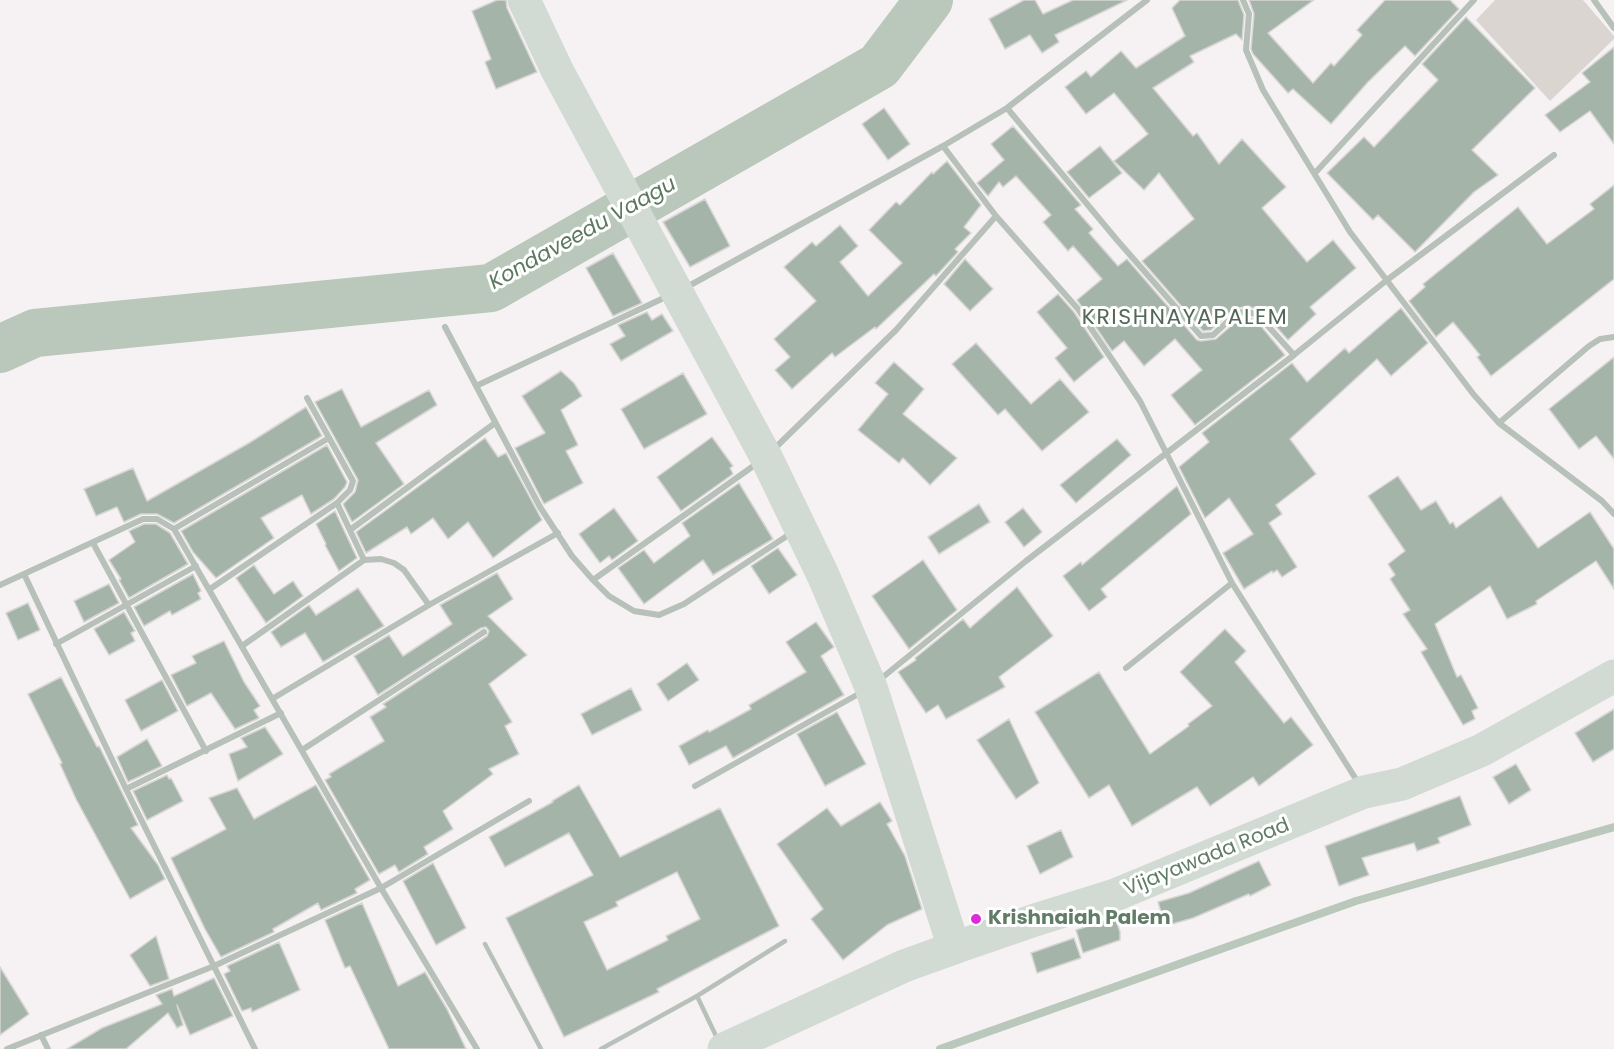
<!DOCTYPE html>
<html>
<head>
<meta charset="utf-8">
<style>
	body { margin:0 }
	canvas { display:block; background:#f6f2f3 }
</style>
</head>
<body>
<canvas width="1614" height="1049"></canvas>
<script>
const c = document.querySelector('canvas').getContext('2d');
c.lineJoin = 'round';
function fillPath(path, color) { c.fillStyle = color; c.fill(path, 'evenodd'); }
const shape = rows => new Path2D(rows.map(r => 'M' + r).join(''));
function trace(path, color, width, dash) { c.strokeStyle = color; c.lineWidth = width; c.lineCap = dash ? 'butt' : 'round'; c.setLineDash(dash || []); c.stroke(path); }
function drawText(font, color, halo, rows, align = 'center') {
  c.font = font + ' Poppins,sans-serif'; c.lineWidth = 6; c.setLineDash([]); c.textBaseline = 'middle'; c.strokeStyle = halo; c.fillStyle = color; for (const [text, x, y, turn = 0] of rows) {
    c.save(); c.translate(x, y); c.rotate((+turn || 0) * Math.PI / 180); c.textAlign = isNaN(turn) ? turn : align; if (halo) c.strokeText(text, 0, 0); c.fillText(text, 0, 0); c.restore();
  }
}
const green = shape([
	[1495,0,1583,0,1614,36,1614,39,1550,101,1476,20]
]);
const stream = shape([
	[940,1049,1356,901,1614,827]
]);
const river = shape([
	[0,349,35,333,491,288,879,66,929,0]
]);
const building = shape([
	[497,0,506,0,507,8,537,72,496,89,485,62,491,59,472,11,497,0],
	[1024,0,1035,0,1043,14,1073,0,1127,0,1055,35,1059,42,1042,53,1030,35,1005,49,989,19,1024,0],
	[1180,0,1238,0,1244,15,1242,40,1236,34,1190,56,1194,62,1153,88,1193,136,1197,133,1219,164,1242,139,1286,187,1262,208,1307,262,1333,240,1356,268,1310,307,1316,314,1288,340,1263,312,1248,306,1234,309,1211,330,1203,331,1142,261,1194,219,1159,173,1144,190,1114,161,1148,134,1114,93,1086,114,1065,87,1086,71,1091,77,1121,51,1136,68,1185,36,1172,8,1180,0],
	[1249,0,1314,0,1268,33,1313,83,1331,63,1334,66,1362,35,1357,30,1385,0,1450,0,1459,9,1415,56,1405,46,1368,82,1331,124,1293,89,1288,93,1253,54,1251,49,1254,14,1249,0],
	[1466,17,1535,88,1472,150,1498,175,1474,192,1415,252,1378,215,1373,220,1327,173,1364,137,1374,147,1438,80,1422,64,1466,17],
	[1614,47,1614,144,1590,111,1560,132,1545,115,1590,82,1582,73,1614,47],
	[884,108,910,144,888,160,862,124,884,108],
	[1013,126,1081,205,1075,209,1093,229,1089,233,1118,266,1127,259,1197,340,1201,341,1216,339,1239,319,1247,317,1256,320,1285,355,1195,425,1171,395,1202,370,1175,339,1144,366,1124,341,1112,351,1077,300,1102,279,1073,246,1068,251,1043,222,1051,215,1016,176,1003,187,999,182,988,196,977,183,1004,160,991,144,1013,126],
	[1100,146,1122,173,1089,198,1067,172,1100,146],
	[947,161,981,205,964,227,971,233,955,249,958,252,936,276,934,274,876,329,875,327,835,357,832,353,792,389,775,370,790,357,774,339,816,301,784,267,812,242,816,246,840,225,858,246,840,262,868,296,902,263,869,230,896,202,900,205,932,172,933,174,947,161],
	[1614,185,1614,279,1491,376,1477,357,1480,355,1453,322,1436,337,1409,301,1425,287,1423,284,1518,207,1547,244,1594,209,1590,204,1614,185],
	[705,199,730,246,690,267,663,222,705,199],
	[613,253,642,303,613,316,586,268,613,253],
	[965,259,993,289,970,311,944,284,965,259],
	[1058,294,1074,312,1104,357,1074,382,1055,358,1067,348,1037,312,1058,294],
	[1401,308,1428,343,1391,376,1377,359,1290,439,1316,474,1276,505,1282,514,1269,523,1297,567,1282,577,1277,570,1273,573,1272,571,1244,589,1223,553,1253,534,1229,498,1205,518,1179,467,1209,442,1202,433,1292,363,1307,382,1345,348,1349,353,1401,308],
	[647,312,652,320,662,314,673,331,621,361,610,344,625,336,618,325,647,312],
	[976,343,1031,404,1060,379,1089,412,1042,451,1005,409,998,415,952,364,976,343],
	[1614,357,1614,459,1596,436,1579,449,1549,409,1614,357],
	[894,362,924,389,903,414,957,458,930,485,903,458,899,463,858,430,888,394,875,383,894,362],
	[561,371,574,383,582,396,561,410,578,445,566,451,583,483,544,504,515,448,545,433,522,396,561,371],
	[683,373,707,414,644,449,621,409,683,373],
	[342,389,361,427,429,390,437,405,376,443,404,484,352,522,343,504,355,492,358,480,315,402,342,389],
	[306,407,322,436,174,523,157,514,141,514,124,522,117,507,96,516,84,489,133,468,147,501,249,443,306,407],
	[712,437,733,466,730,468,733,474,681,511,657,477,712,437],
	[485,438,498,457,506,453,542,520,493,558,468,522,448,539,433,518,411,534,407,527,366,553,356,532,485,438],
	[1117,439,1131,455,1076,503,1060,485,1117,439],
	[327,445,347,482,345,487,334,499,311,514,302,495,261,518,274,538,216,578,193,552,181,531,327,445],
	[1398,476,1421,510,1436,501,1450,524,1453,522,1456,528,1501,496,1538,548,1590,512,1614,549,1614,589,1596,561,1536,601,1537,604,1507,619,1490,586,1435,624,1457,677,1461,675,1478,708,1472,711,1475,719,1463,725,1421,652,1427,649,1403,614,1410,610,1390,579,1395,575,1388,564,1405,551,1368,496,1398,476],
	[739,483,773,539,713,575,703,560,644,604,618,568,644,550,654,563,690,536,682,523,739,483],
	[1177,486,1191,514,1101,589,1107,597,1089,611,1063,576,1081,562,1082,565,1177,486],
	[979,504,990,522,939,554,928,537,979,504],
	[614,508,638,541,612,560,609,556,600,563,579,534,614,508],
	[1023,508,1042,532,1024,547,1005,522,1023,508],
	[335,511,357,558,339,571,325,545,326,544,316,524,335,511],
	[144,524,156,524,170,533,188,564,129,598,119,580,121,579,109,560,135,542,129,531,144,524],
	[778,548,797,575,769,594,751,566,778,548],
	[923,560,957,610,909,649,872,596,923,560],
	[254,565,274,594,293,581,303,596,266,623,236,578,254,565],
	[497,573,513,599,488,616,527,655,489,684,512,722,505,726,519,754,489,769,493,774,443,811,453,829,424,847,428,854,399,872,395,865,379,874,325,780,331,777,329,774,384,741,370,717,386,707,383,704,487,636,489,631,486,627,481,628,378,695,354,656,389,635,403,656,452,624,440,605,497,573],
	[193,574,201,591,198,593,201,599,172,615,170,611,144,626,134,607,193,574],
	[109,584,119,603,84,622,74,601,109,584],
	[1017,587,1053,636,999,677,1005,687,946,719,938,705,926,713,898,672,916,660,915,658,963,619,970,628,1017,587],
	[358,588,384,626,323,662,305,633,281,647,271,632,309,605,316,615,358,588],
	[28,603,40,630,18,640,6,613,28,603],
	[124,612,135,631,131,633,135,641,109,655,94,629,124,612],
	[816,622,834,647,821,656,844,695,733,758,726,746,689,765,679,746,708,730,709,732,751,709,749,705,806,672,786,642,816,622],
	[1225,629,1246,651,1235,662,1284,723,1291,717,1313,745,1259,786,1253,777,1210,806,1197,787,1132,826,1109,785,1089,798,1035,712,1099,672,1150,754,1189,726,1188,724,1212,706,1180,672,1225,629],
	[224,641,244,682,260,706,254,710,259,718,235,729,211,693,187,706,171,675,196,663,192,656,224,641],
	[687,663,699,680,668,701,657,684,687,663],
	[61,677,97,747,99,746,107,762,138,825,131,828,158,865,165,879,130,899,76,799,60,764,62,763,28,694,61,677],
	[162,680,178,711,141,731,125,700,162,680],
	[631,688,642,710,592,735,581,714,631,688],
	[1614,709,1614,749,1593,762,1575,733,1614,709],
	[837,712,866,764,825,786,797,734,837,712],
	[1009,719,1039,783,1016,799,977,740,1009,719],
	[265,727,283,754,238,781,229,754,247,747,241,738,265,727],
	[147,739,162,766,128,782,117,757,147,739],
	[1516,764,1531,790,1509,804,1493,777,1516,764],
	[167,775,169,779,171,778,183,801,147,820,133,791,167,775],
	[316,785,370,880,355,889,357,893,321,910,318,903,273,929,274,932,221,957,205,929,171,858,226,829,209,798,237,788,254,819,316,785],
	[579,785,620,857,720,808,779,926,657,989,659,992,564,1037,506,918,593,875,569,833,505,867,489,837,553,802,552,801,579,785],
	[677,872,700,919,666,936,668,940,607,970,584,922,618,906,616,902,677,872],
	[1460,796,1471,825,1438,838,1440,843,1417,851,1414,843,1362,858,1369,875,1339,886,1325,846,1460,796],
	[880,802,892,821,887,824,905,856,922,909,887,925,843,960,811,919,823,909,777,844,827,808,841,826,880,802],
	[1061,830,1073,857,1040,874,1027,846,1061,830],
	[1259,861,1271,885,1250,896,1249,894,1193,918,1165,926,1158,902,1189,893,1259,861],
	[433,863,466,928,436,945,403,881,433,863],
	[362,903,398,986,425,972,447,1009,466,1049,389,1049,350,966,345,968,325,920,362,903],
	[1115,917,1120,932,1120,940,1083,953,1076,930,1115,917],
	[156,936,169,979,150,986,130,955,156,936],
	[1074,938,1081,958,1037,973,1031,953,1074,938],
	[279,942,300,990,252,1012,251,1008,242,1011,224,974,230,971,227,966,279,942],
	[0,967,29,1014,0,1035,0,967],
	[214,978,233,1016,190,1035,177,1005,183,1025,177,1028,168,1013,126,1049,67,1049,102,1028,162,1004,156,995,172,989,174,996,214,978]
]);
const lane = shape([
	[485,944,541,1049],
	[717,1038,697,996,785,941],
	[601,1049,697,996]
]);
const street = shape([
	[1243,0,1249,14,1246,50,1263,90,1350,232,1474,395,1499,423,1602,501,1614,514],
	[1594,0,1614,28],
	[1007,108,1117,240,1201,336,1213,335,1236,314,1247,311,1259,316,1294,355],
	[943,146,996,216,1078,309,1140,401,1232,583,1359,784],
	[1315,173,1474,0],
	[685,288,943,146,1007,108,1147,0],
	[445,327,540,507,572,556,593,580,609,596,634,611,659,615,684,604,793,532],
	[476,386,668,296],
	[1499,423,1589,346,1600,339,1614,337],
	[773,450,896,330,996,216],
	[337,503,364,560],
	[174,529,329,438],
	[350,530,495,423],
	[93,543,206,751],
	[24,574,126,789,255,1049],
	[593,580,759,462],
	[0,585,143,519,157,519,174,529,381,888,477,1049],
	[210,589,337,503,350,490,353,481,307,398],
	[56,644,196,566],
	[242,646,364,560,381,559,394,563,404,570,429,605],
	[1126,668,1232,583],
	[878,681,1026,561,1294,355,1387,280,1554,155],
	[272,699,429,605,558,533],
	[302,750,484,632],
	[695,786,862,692],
	[126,789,281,713],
	[41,1035,48,1049],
	[7,1049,214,966,381,888,529,801]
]);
const secondary = shape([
	[524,0,557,70,766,457,823,575,871,687,954,948,1035,920,1115,895,1364,792,1402,784,1482,750,1614,676]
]);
const primary = shape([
	[724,1049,904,966,954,948]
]);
const markers = [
	[976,919,6,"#de2ad9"]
];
const streetNames = [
	["Vijayawada Road",1207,858,-22]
];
const poiNames = [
	["Krishnaiah Palem",988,919]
];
const waterNames = [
	["Kondaveedu Vaagu",583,234,-29]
];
const quarterNames = [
	["KRISHNAYAPALEM",1185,318]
];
fillPath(green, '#dad5d1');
trace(stream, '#b9c8ba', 8);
trace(river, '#b9c8ba', 48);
fillPath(building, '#a5b4a8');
trace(building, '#d7d5d5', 1.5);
trace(lane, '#b7c1ba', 4.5);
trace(street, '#b7c1ba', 6);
trace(secondary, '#d2dad4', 33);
trace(primary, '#d2dad4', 33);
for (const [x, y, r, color] of markers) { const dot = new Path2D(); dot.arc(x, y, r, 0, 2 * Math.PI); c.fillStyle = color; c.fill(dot); trace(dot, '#fff', 2); }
drawText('20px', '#617d67', '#fff', streetNames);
drawText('bold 20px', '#617d67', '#fff', poiNames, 'left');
drawText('italic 21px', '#5c785e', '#fff', waterNames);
c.letterSpacing = '1.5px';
drawText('22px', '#536858', '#fff', quarterNames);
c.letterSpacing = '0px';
</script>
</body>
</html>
